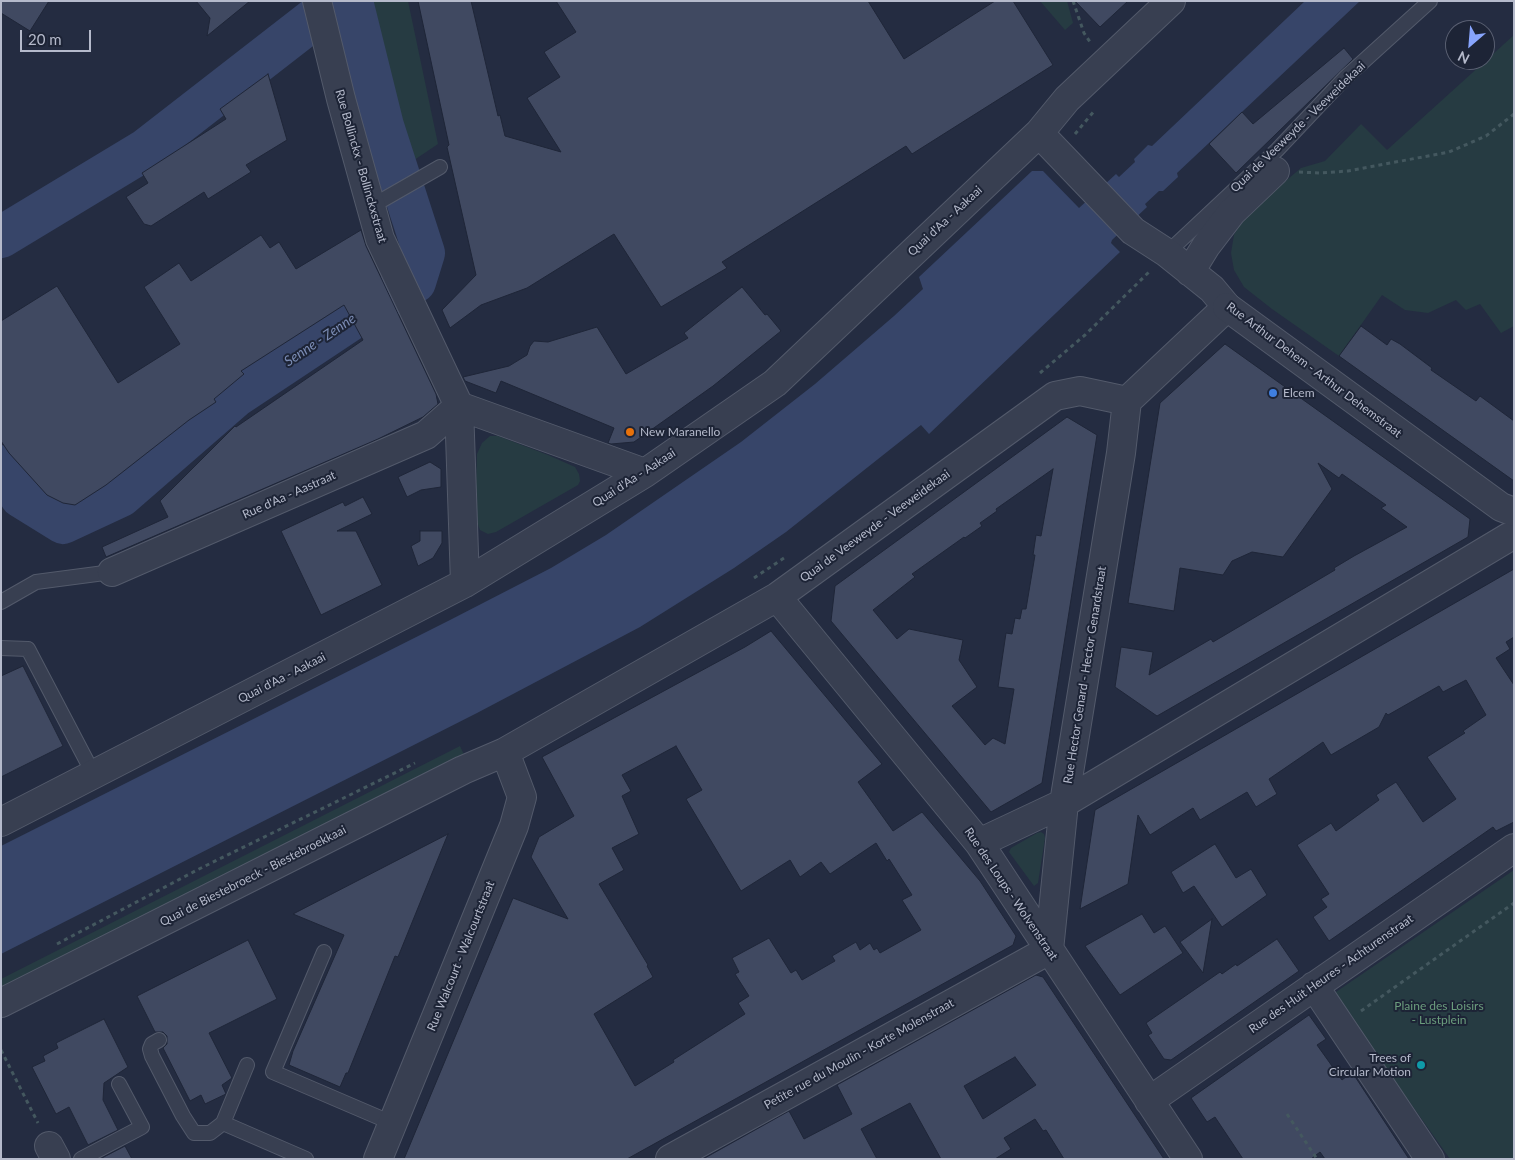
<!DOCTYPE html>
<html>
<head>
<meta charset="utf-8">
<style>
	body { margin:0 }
	#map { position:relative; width:1515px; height:1160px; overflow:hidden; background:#242c41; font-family:Lato,sans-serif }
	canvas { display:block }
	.frame { position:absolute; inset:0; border:2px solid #b5bacb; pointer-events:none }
	.north { position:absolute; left:1445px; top:20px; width:50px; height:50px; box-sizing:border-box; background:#1d2436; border:1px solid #5a6072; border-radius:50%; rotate:207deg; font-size:14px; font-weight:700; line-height:20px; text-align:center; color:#b5bacb }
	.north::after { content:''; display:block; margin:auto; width:18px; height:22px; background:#88a5fd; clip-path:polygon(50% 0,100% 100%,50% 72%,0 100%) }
	.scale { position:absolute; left:20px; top:30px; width:71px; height:22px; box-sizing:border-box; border:2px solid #b5bacb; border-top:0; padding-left:6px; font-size:15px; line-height:18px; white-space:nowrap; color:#b5bacb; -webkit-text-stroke:4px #1d2436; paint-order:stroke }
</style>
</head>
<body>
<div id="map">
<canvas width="1515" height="1160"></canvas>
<div class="frame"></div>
<div class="north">N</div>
<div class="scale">20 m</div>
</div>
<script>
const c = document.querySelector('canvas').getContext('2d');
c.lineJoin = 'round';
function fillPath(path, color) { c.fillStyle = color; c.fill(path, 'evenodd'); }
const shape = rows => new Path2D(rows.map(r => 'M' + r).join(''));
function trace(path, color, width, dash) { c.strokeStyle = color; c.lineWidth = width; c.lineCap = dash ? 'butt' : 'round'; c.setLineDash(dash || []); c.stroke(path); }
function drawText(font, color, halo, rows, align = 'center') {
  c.font = font + ' Lato,sans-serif'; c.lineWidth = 4; c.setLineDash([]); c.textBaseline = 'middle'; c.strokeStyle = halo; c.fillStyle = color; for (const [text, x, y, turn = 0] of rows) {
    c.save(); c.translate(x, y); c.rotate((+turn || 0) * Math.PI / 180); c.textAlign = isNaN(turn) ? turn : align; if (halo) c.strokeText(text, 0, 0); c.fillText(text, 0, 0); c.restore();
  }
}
const green = shape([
	[334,1,408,1,438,144,383,181,352,85],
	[1040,1,1067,1,1073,23,1065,30],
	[1514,35,1514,326,1501,333,1480,304,1466,310,1456,300,1428,313,1405,310,1382,295,1339,356,1272,309,1244,287,1234,270,1231,253,1234,235,1244,216,1301,168,1325,161,1361,124,1387,150],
	[490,436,498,436,548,455,575,467,579,474,580,481,578,485,496,532,488,534,480,530,475,517,477,454,482,443],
	[460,746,466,759,1,996,1,979],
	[1041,832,1044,834,1045,838,1038,883,1034,886,1009,852,1011,848,1037,833],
	[1514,870,1514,1159,1450,1159,1333,994]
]);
const water = shape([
	[1305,1,1360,1,1177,173,1178,177,1163,191,1159,191,1145,204,1147,207,1112,240,1111,243,1120,252,929,434,921,425,786,532,734,568,640,627,477,713,1,954,1,846,450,620,551,568,606,535,741,442,815,384,894,316,923,289,919,277,1032,171,1043,171,1079,208,1116,174,1119,177,1135,162,1134,159,1148,145,1152,146]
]);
const river = shape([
	[1,237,145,150,337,1],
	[1,466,21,497,63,523,121,496,236,396,367,309,415,282,424,253,383,126,352,1]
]);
const building = shape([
	[1,1,49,1,30,31,1,13,1,1],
	[196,1,250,1,207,36,210,18,196,1],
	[418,1,471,1,498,116,500,115,505,136,561,152,527,98,560,77,544,52,576,32,556,1,868,1,904,59,995,1,1013,1,1053,65,912,154,906,146,722,262,727,268,661,307,614,234,527,288,481,305,450,328,442,310,476,275,447,147,449,145,418,1],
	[1075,1,1128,1,1100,27,1075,1],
	[1344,48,1353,59,1236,173,1209,144,1242,112,1253,124,1344,48],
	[268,74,287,140,246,165,251,172,208,199,204,192,151,226,144,224,126,197,148,183,142,173,226,119,220,109,268,74],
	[361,230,366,246,436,394,438,404,423,417,378,439,106,557,102,547,168,517,160,501,235,426,236,427,363,340,344,305,241,371,244,374,214,399,216,402,189,420,106,485,75,505,63,503,47,495,9,453,1,441,1,321,57,286,118,383,180,344,144,287,179,263,191,281,261,235,270,248,279,242,296,269,361,230],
	[742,287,765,315,767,314,781,331,713,386,634,442,611,444,608,443,614,428,501,381,496,393,465,381,463,377,509,366,527,355,530,346,534,341,548,342,597,327,626,374,688,338,684,333,742,287],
	[1361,326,1387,345,1391,339,1400,344,1432,368,1431,370,1476,401,1480,396,1514,421,1514,481,1339,356,1361,326],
	[1225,344,1470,519,1468,537,1157,716,1115,687,1121,647,1153,652,1149,675,1211,639,1213,642,1335,570,1334,568,1354,556,1407,527,1381,508,1386,505,1342,474,1339,478,1318,463,1332,489,1283,557,1252,552,1232,561,1223,575,1180,568,1174,611,1128,603,1160,403,1225,344],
	[1067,417,1097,435,1042,783,991,812,831,621,835,586,1067,417],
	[1053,469,1041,536,1036,535,1033,555,1035,555,1026,609,1022,609,1020,619,1015,618,1012,634,1006,633,998,687,1014,689,1005,744,993,738,985,745,952,706,977,687,959,660,963,640,909,629,897,639,873,610,915,577,912,574,964,537,965,538,982,526,980,523,997,511,996,509,1053,469],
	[430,462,441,469,441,487,421,490,407,497,398,477,430,462],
	[363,497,372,514,337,531,356,531,382,585,321,615,281,531,343,502,345,506,363,497],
	[420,531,442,531,442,543,433,558,418,566,411,546,420,541,420,531],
	[1514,569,1514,637,1506,642,1510,649,1496,658,1514,685,1514,822,1496,831,1493,827,1329,941,1313,917,1327,907,1321,899,1329,894,1297,845,1331,823,1336,831,1379,800,1376,795,1396,782,1423,822,1456,799,1427,757,1465,733,1463,731,1486,715,1466,680,1443,692,1439,686,1388,715,1386,713,1379,727,1331,755,1323,742,1269,779,1277,794,1256,807,1247,792,1200,820,1193,808,1150,835,1138,815,1128,884,1080,909,1095,810,1514,569],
	[771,631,882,764,858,782,893,831,922,812,980,881,1016,936,1013,945,627,1159,404,1159,513,898,568,919,531,857,539,837,574,816,542,757,745,647,771,631],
	[676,746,702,790,686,799,741,891,790,860,800,877,821,862,830,874,876,843,887,861,889,859,912,895,902,900,921,930,880,953,877,948,874,950,870,943,860,950,856,942,832,956,835,961,802,980,796,970,791,973,769,938,732,958,739,972,735,974,749,996,738,1003,745,1014,673,1060,674,1062,635,1086,594,1014,653,977,647,966,648,965,599,884,624,870,612,848,639,834,622,796,631,791,622,775,676,746],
	[23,666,63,746,1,777,1,676,23,666],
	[448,834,398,957,395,956,348,1073,346,1073,340,1087,289,1065,293,1051,344,935,293,914,448,834],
	[1215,844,1236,878,1251,869,1267,895,1222,927,1194,886,1183,893,1171,872,1215,844],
	[1142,914,1154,933,1165,926,1183,953,1120,995,1085,946,1142,914],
	[1212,919,1203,973,1180,942,1212,919],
	[1277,939,1299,971,1171,1060,1164,1059,1148,1035,1152,1033,1146,1023,1220,972,1222,974,1236,964,1237,966,1277,939],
	[248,940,277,999,209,1033,232,1078,222,1085,226,1094,205,1104,201,1095,190,1101,163,1048,167,1044,167,1036,163,1032,155,1032,137,996,248,940],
	[1036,975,1043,977,1164,1159,1064,1159,1046,1130,1043,1131,1035,1119,1004,1138,1011,1149,995,1159,941,1159,910,1103,861,1129,877,1159,703,1159,789,1111,804,1139,852,1114,837,1085,1036,975],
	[1015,1057,1036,1085,983,1119,964,1086,1015,1057],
	[1309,1015,1326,1039,1317,1045,1342,1080,1352,1072,1409,1159,1325,1159,1320,1152,1311,1159,1243,1159,1215,1117,1207,1122,1191,1098,1309,1015],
	[104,1019,128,1067,104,1083,103,1100,118,1130,88,1145,69,1107,56,1114,32,1067,45,1061,43,1056,58,1048,56,1043,104,1019],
	[125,1146,132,1159,100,1159,125,1146]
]);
const path = shape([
	[1073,1,1084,33,1090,42],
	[1075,134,1095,110],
	[1299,172,1320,173,1348,171,1449,152,1486,136,1514,114],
	[1040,373,1085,335,1149,272],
	[754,578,784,558],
	[57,944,199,869,415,763],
	[1361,1011,1514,903],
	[1,1050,38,1123],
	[1287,1114,1317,1159]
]);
const service = shape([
	[372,206,440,167],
	[1167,253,1277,150,1345,78,1430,1],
	[1,602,36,582,112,572],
	[1,648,28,649,94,775],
	[324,952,273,1072,392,1123],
	[159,1040,152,1044,150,1049,152,1056,183,1116,194,1133,210,1133,223,1123],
	[247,1065,223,1123,306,1159],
	[81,1159,142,1127,119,1084]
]);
const minor = shape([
	[317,1,341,99,380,239,459,406,465,583],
	[1039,133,1133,231,1167,253,1212,289,1227,307,1127,401],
	[1190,272,1206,246,1232,212,1275,171],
	[459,406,645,473],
	[112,572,426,435,459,406],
	[777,597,979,843,1188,1159],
	[1,822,465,583,645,473,775,383,1039,133,1067,99,1171,1],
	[979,843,1064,803,1509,537,1514,536],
	[1049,950,1064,803,1121,453,1127,401],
	[1314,986,1430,1159],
	[1,1003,463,770,505,752,777,597,1055,396,1080,391,1127,401],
	[1149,1101,1514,848],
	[49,1146,56,1159],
	[378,1159,514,826,522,797,505,752],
	[670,1159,1049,950]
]);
const tertiary = shape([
	[1227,307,1501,507,1514,512]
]);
const markers = [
	[1273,393,5,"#3f7fe0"],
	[630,432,5,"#e8710a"],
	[1421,1065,5,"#0f9aa8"]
];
const streetNames = [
	["Quai de Veeweyde - Veeweidekaai",1298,127,-44],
	["Rue Bollinckx - Bollinckxstraat",361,166,74],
	["Quai d'Aa - Aakaai",945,221,-43],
	["Rue Arthur Dehem - Arthur Dehemstraat",1314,370,37],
	["Quai d'Aa - Aakaai",634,478,-33],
	["Rue d'Aa - Aastraat",289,495,-24],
	["Quai de Veeweyde - Veeweidekaai",875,526,-36],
	["Rue Hector Genard - Hector Genardstraat",1085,675,-81],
	["Quai d'Aa - Aakaai",282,678,-27],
	["Quai de Biestebroeck - Biestebroekkaai",253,876,-27],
	["Rue des Loups - Wolvenstraat",1011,894,56],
	["Rue Walcourt - Walcourtstraat",461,956,-68],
	["Rue des Huit Heures - Achturenstraat",1331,974,-35],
	["Petite rue du Moulin - Korte Molenstraat",859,1054,-29]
];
const poiNames = [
	["Elcem",1283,393],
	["New Maranello",640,432],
	["Trees of",1411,1058,"right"],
	["Circular Motion",1411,1072,"right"]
];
const parkNames = [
	["Plaine des Loisirs",1439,1006],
	["- Lustplein",1439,1020]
];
const waterNames = [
	["Senne - Zenne",320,340,-34]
];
fillPath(green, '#263b42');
fillPath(water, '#374569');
trace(river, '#374569', 42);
fillPath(building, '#404961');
trace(building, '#1f2638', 1);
trace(service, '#535a6b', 16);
trace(minor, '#535a6b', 30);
trace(tertiary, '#535a6b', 30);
trace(path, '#44585f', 3, [4, 4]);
trace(service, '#383f51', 14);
trace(minor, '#383f51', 28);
trace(tertiary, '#383f51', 28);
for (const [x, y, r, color] of markers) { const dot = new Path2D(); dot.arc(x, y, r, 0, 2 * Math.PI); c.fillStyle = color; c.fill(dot); trace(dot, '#1d2436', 2); }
drawText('12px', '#b5bacb', '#1d2436', streetNames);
drawText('12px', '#b5bacb', '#1d2436', poiNames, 'left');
drawText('12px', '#6b9d7d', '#1d2436', parkNames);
drawText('italic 14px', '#7b8cb4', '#1d2436', waterNames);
</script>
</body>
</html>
